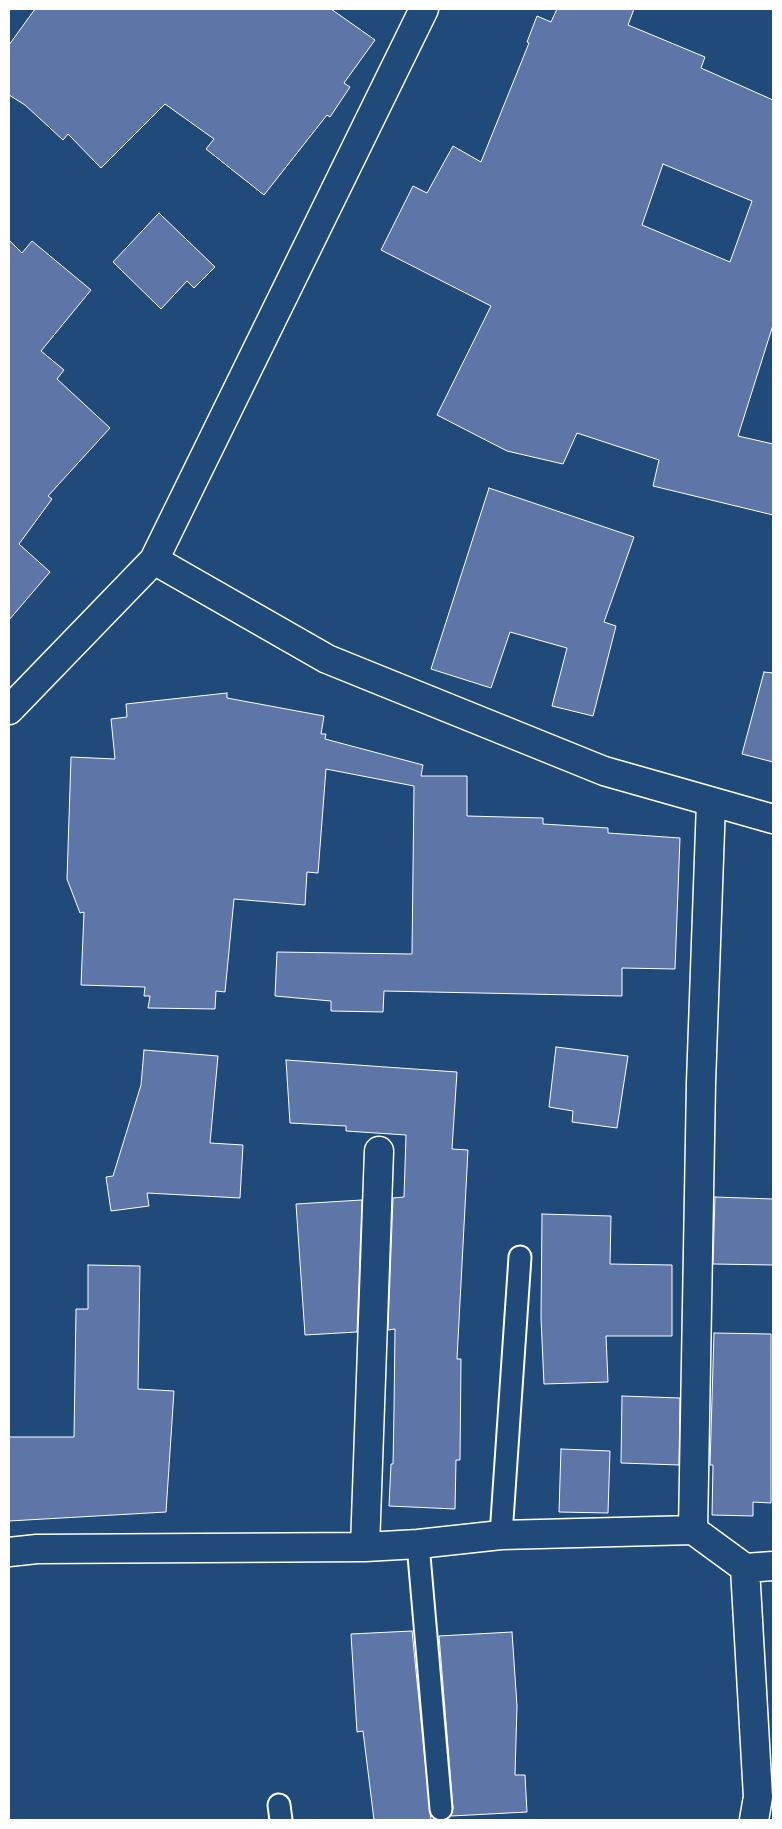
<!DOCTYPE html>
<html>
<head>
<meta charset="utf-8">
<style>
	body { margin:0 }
	#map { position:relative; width:782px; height:1829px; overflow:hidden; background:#1f4a7a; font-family:"Indie Flower",sans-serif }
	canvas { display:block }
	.frame { position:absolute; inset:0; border:10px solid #fff; pointer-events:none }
</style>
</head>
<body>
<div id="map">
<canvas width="782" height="1829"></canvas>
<div class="frame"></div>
</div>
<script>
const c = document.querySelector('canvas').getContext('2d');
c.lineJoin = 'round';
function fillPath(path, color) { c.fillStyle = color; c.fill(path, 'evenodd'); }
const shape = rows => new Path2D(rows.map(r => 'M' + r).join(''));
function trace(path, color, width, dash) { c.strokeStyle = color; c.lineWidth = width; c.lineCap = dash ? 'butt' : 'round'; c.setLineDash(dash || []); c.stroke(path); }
const building = shape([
	[35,9,331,9,375,40,344,83,350,87,330,117,327,115,264,195,206,149,214,139,165,104,101,168,68,134,63,140,25,105,9,95,9,45,35,9],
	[557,9,634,9,628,25,705,57,701,68,773,100,773,325,738,436,773,444,773,515,653,486,659,460,577,433,563,464,507,451,437,415,491,306,381,250,413,186,427,193,453,146,481,162,529,43,527,42,537,16,551,22,557,9],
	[663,164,752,201,730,262,642,225,663,164],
	[159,213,215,267,194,288,187,281,161,309,113,262,159,213],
	[9,240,22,253,32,241,91,290,41,351,64,370,57,379,110,428,48,496,52,499,19,544,50,572,9,620,9,240],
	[489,488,634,537,604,622,616,626,593,716,552,706,567,648,510,632,491,688,431,669,489,488],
	[764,672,773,673,773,762,742,754,764,672],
	[227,693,227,698,324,716,321,734,326,734,325,739,423,765,421,776,467,776,467,816,543,818,543,824,608,828,608,833,680,838,675,969,622,968,622,996,384,991,383,1012,331,1011,331,1001,275,996,277,952,412,954,414,786,326,769,318,873,307,872,305,905,234,899,225,992,216,991,215,1009,148,1008,150,996,144,996,145,987,81,985,84,912,80,913,67,879,71,757,115,759,111,719,127,717,126,704,227,693],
	[556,1047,628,1056,617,1128,572,1122,573,1111,549,1107,556,1047],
	[144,1050,218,1056,210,1143,243,1145,240,1198,147,1193,149,1206,111,1211,106,1177,113,1176,141,1085,144,1050],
	[286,1060,457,1072,452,1149,468,1150,457,1359,461,1359,460,1460,456,1460,455,1509,389,1506,391,1464,393,1464,394,1410,395,1329,388,1330,393,1198,404,1197,406,1135,346,1131,346,1126,290,1123,286,1060],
	[715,1197,773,1199,773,1265,713,1264,715,1197],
	[362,1200,357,1332,305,1335,296,1204,362,1200],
	[542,1214,611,1216,610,1264,672,1265,672,1336,606,1336,608,1382,544,1384,541,1318,542,1214],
	[88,1265,140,1266,138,1389,174,1391,166,1512,9,1521,9,1437,74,1437,76,1309,88,1309,88,1265],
	[714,1333,771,1334,771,1503,753,1502,753,1516,712,1515,713,1465,710,1465,714,1333],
	[622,1396,680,1398,679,1465,621,1463,622,1396],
	[561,1449,610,1451,608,1513,559,1512,561,1449],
	[412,1631,431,1820,374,1820,363,1731,357,1732,351,1634,412,1631],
	[512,1632,517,1706,515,1775,525,1775,527,1812,451,1816,453,1808,439,1636,512,1632]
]);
const lane = shape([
	[501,1535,520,1257],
	[418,1544,441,1809],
	[279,1805,281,1820]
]);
const street = shape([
	[154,560,424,9],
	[9,710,154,560,327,659,604,771,773,819],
	[693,1530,701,1083,711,802],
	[365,1547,379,1151],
	[9,1552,37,1549,365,1547,418,1544,501,1535,693,1530,745,1568,773,1566],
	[745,1568,758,1797,754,1820]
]);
fillPath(building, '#5e76a7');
trace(building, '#fff', 1);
trace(lane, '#fff', 25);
trace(street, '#fff', 31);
trace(lane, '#1f4a7a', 21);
trace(street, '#1f4a7a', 28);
</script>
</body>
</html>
